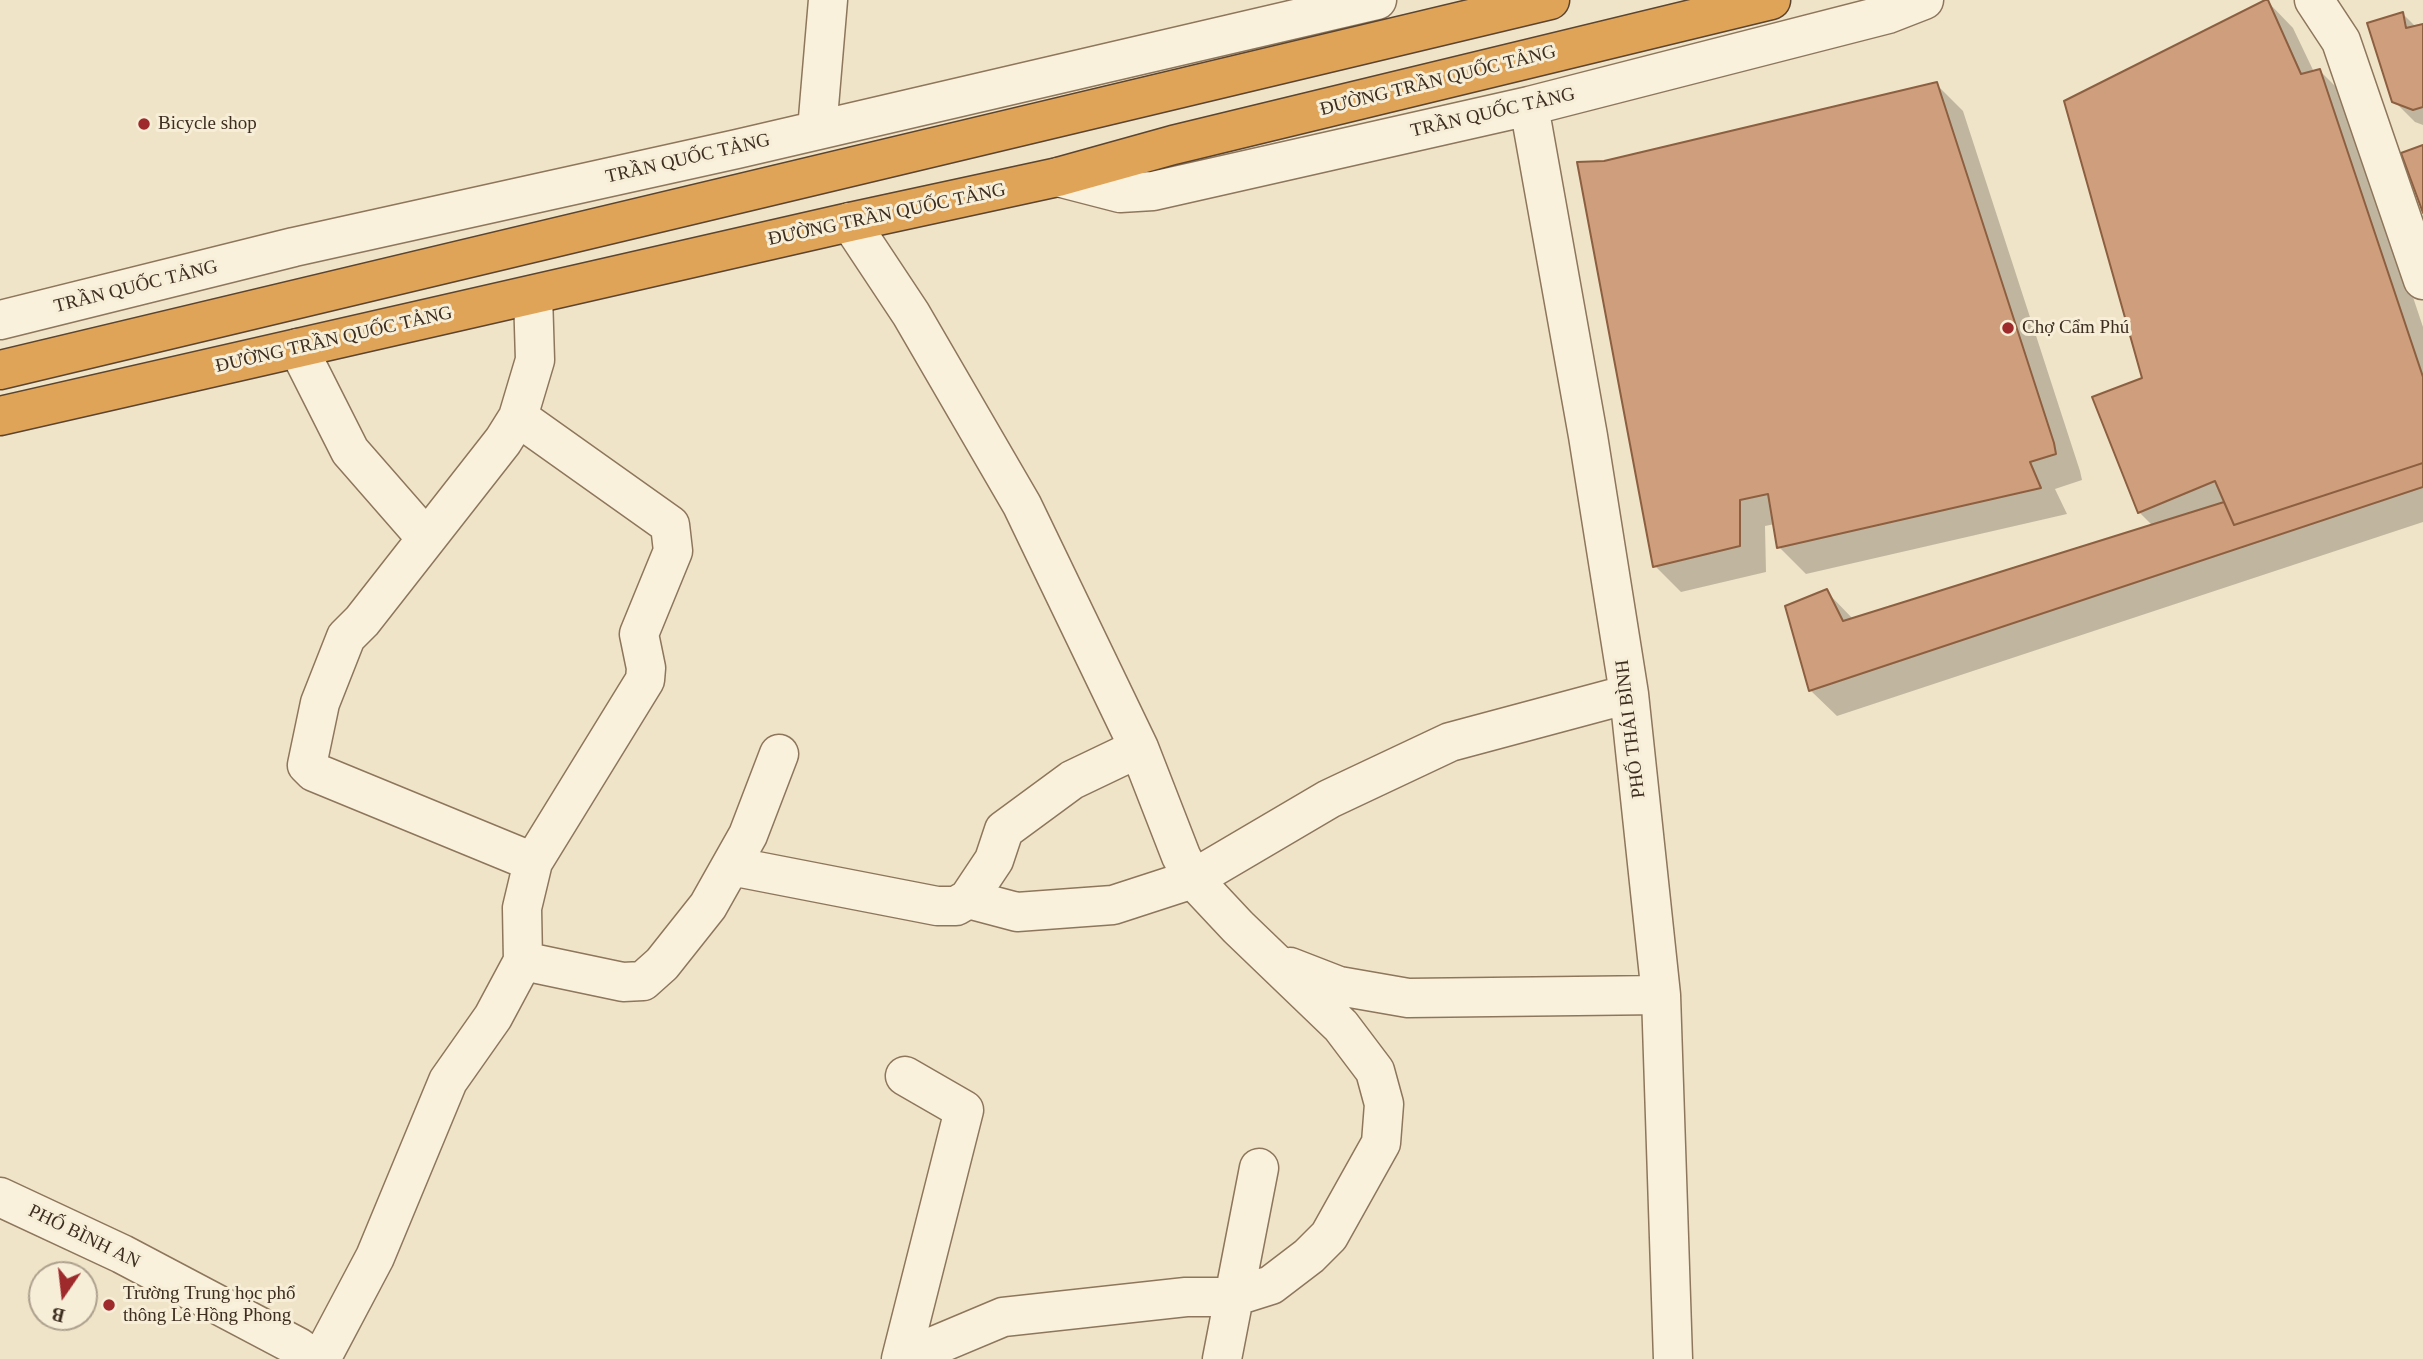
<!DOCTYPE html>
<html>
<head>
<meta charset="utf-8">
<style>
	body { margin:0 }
	#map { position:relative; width:2423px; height:1359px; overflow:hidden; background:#f0e4c8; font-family:"Times New Roman",serif }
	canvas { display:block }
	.north { position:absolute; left:28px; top:1261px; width:70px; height:70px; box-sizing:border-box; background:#f7eed8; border:2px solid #ada18e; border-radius:50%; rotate:194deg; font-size:19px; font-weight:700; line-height:28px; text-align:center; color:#3d2e20 }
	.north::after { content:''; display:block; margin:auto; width:24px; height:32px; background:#9e2a2b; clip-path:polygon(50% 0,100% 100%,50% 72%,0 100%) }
</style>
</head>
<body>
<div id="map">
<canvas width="2423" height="1359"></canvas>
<div class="north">B</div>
</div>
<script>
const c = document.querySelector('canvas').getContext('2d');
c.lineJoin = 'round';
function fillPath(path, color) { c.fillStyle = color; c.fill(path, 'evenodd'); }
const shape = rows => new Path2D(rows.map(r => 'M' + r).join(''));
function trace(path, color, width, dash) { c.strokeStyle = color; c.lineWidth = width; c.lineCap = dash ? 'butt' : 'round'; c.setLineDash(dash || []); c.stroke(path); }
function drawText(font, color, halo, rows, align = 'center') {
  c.font = font + ' "Times New Roman",serif'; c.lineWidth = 6; c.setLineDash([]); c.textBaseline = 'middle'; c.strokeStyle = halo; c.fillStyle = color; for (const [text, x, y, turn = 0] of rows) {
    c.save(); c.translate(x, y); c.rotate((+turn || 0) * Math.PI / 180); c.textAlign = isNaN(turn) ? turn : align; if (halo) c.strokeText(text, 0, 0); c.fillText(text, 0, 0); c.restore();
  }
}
const shadow = shape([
	[2267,1,2293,28,2314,72,2320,71,2346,97,2423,327,2423,522,1837,716,1810,690,1826,591,1854,620,2153,526,2139,512,2144,379],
	[2402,13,2416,27,2423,26,2423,125,2415,122,2394,101],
	[1936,84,1963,111,2080,471,2082,480,2055,489,2067,514,1806,574,1779,547,1775,524,1765,526,1766,572,1681,592,1655,566,1604,163]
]);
const building = shape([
	[2265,0,2268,0,2301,74,2320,69,2423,377,2423,463,2234,525,2215,481,2138,513,2092,397,2142,378,2064,101,2265,0],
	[2403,12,2406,28,2423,24,2423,107,2413,110,2392,102,2367,23,2403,12],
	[1937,82,2054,443,2056,454,2030,462,2041,488,1777,548,1768,494,1740,500,1740,546,1653,567,1577,162,1604,161,1937,82],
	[2423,145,2423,213,2401,153,2423,145],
	[2423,463,2423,487,1809,691,1785,606,1827,589,1843,621,2224,502,2234,525,2423,463]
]);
const minor = shape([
	[2314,0,2341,41,2423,280],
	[1529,106,1588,436,1629,694,1661,995,1673,1359],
	[817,130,828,0],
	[1058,177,1120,193,1153,191,1529,106,1888,14,1924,0],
	[850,222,911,314,1022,505,1139,748,1181,856,1193,879,1238,927,1341,1026,1375,1071,1384,1104,1381,1143,1329,1236,1309,1256,1271,1285,1233,1297,1186,1297,1003,1317,903,1359],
	[533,295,535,360,518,417,503,441,362,621,346,637,320,703,307,765,314,772,533,862],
	[0,320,294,247,737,149,1377,0],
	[298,348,350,451,426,538],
	[731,866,937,906,956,906,968,899,994,860,1004,830,1072,780,1139,748],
	[968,899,1017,912,1113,905,1193,879,1329,799,1450,742,1629,694],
	[523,961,623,982,643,981,662,964,708,906,748,835,779,754],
	[1290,967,1339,986,1408,998,1661,995],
	[0,1197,122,1254,298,1347,314,1359],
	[321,1359,375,1257,448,1081,493,1017,523,961,522,908,533,862,645,680,646,668,639,634,673,551,670,525,518,417],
	[901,1359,964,1110,905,1076],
	[1222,1359,1259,1168]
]);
const highway = shape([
	[0,370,1550,0],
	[0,416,850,222,1058,177,1173,145,1771,0]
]);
const markers = [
	[144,124,7,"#9e2a2b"],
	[2008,328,7,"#9e2a2b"],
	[109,1305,7,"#9e2a2b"]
];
const streetNames = [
	["ĐƯỜNG TRẦN QUỐC TẢNG",1438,81,-14],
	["TRẦN QUỐC TẢNG",1493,113,-13],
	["TRẦN QUỐC TẢNG",688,159,-13],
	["ĐƯỜNG TRẦN QUỐC TẢNG",887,215,-12],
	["TRẦN QUỐC TẢNG",136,287,-14],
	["ĐƯỜNG TRẦN QUỐC TẢNG",334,340,-13],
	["PHỐ THÁI BÌNH",1631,729,-97],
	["PHỐ BÌNH AN",84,1237,26]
];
const poiNames = [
	["Bicycle shop",158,124],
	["Chợ Cẩm Phú",2022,328],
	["Trường Trung học phổ",123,1294],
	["thông Lê Hồng Phong",123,1316]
];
fillPath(shadow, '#0003');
fillPath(building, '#cf9f7d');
trace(building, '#8d5f41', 2);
trace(minor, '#8d765c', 41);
trace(highway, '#5b4430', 41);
trace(minor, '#faf1dc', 38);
trace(highway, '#e0a458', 38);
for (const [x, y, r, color] of markers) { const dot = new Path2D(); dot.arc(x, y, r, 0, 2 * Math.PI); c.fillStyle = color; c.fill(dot); trace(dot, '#f7eed8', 2.5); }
drawText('19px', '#3d2e20', '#f7eed8', streetNames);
drawText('19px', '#3d2e20', '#f7eed8', poiNames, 'left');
</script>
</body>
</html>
